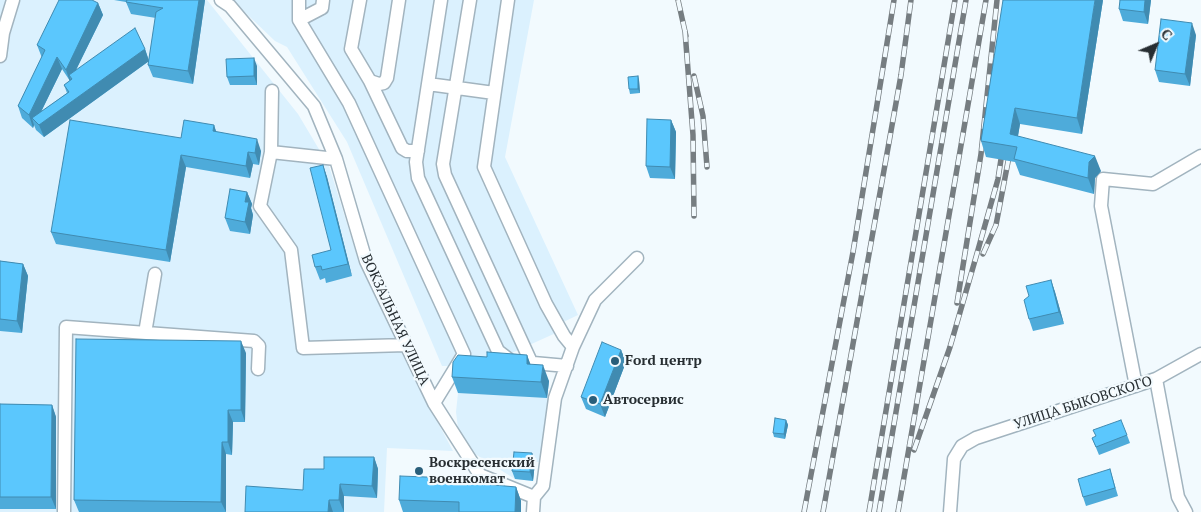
<!DOCTYPE html>
<html>
<head>
<meta charset="utf-8">
<style>
	body { margin:0 }
	#map { position:relative; width:1201px; height:512px; overflow:hidden; background:#f2fafe; font-family:"PT Serif",serif }
	canvas { display:block }
	.north { position:absolute; left:1131px; top:20px; width:50px; height:50px; -webkit-text-stroke:4px #f2fafe; paint-order:stroke; rotate:45deg; font-size:14px; font-weight:700; line-height:20px; text-align:center; color:#272e32 }
	.north::after { content:''; display:block; margin:auto; width:18px; height:22px; background:#272e32; clip-path:polygon(50% 0,100% 100%,50% 72%,0 100%) }
</style>
</head>
<body>
<div id="map">
<canvas width="1201" height="512"></canvas>
<div class="north">С</div>
</div>
<script>
const c = document.querySelector('canvas').getContext('2d');
c.lineJoin = 'round';
function fillPath(path, color) { c.fillStyle = color; c.fill(path, 'evenodd'); }
const shape = rows => new Path2D(rows.map(r => 'M' + r).join(''));
function trace(path, color, width, dash) { c.strokeStyle = color; c.lineWidth = width; c.lineCap = dash ? 'butt' : 'round'; c.setLineDash(dash || []); c.stroke(path); }
function drawText(font, color, halo, rows, align = 'center') {
  c.font = font + ' "PT Serif",serif'; c.lineWidth = 4.5; c.setLineDash([]); c.textBaseline = 'middle'; c.strokeStyle = halo; c.fillStyle = color; for (const [text, x, y, turn = 0] of rows) {
    c.save(); c.translate(x, y); c.rotate((+turn || 0) * Math.PI / 180); c.textAlign = isNaN(turn) ? turn : align; if (halo) c.strokeText(text, 0, 0); c.fillText(text, 0, 0); c.restore();
  }
}
const built = shape([
	[0,0,207,0,298,114,329,166,360,265,409,368,453,451,387,448,384,512,0,512],
	[232,0,534,0,505,157,578,315,555,326,558,332,483,366,442,366,347,142,287,47,275,41],
	[533,379,549,381,542,462,535,462,533,481,515,479,475,454,463,442,458,428,456,412,458,393]
]);
const minor = shape([
	[221,0,230,6,314,106,336,159,366,261,434,403,480,475,534,497],
	[323,0,322,8,299,20,349,103,464,354,434,403],
	[360,0,351,49,370,81,379,84,384,83,387,78,399,0],
	[470,0,443,164,445,175,531,362],
	[508,0,484,167,546,304,564,336,573,347],
	[299,20,299,0],
	[0,56,3,33,13,0],
	[370,81,402,148,407,151,418,151],
	[428,84,441,0],
	[494,93,428,84,416,162,418,178,498,351,511,361,567,366],
	[271,152,272,91],
	[336,159,271,152,260,206,291,250,303,348,406,345],
	[145,333,155,274],
	[1156,379,1178,497,1186,512],
	[1136,386,1101,206,1103,179,1153,184,1201,156],
	[534,497,543,486,555,398,573,347,595,300,637,258],
	[64,512,66,327,254,341,259,346,258,369],
	[533,512,534,497],
	[950,512,954,459,962,446,976,438,1156,379,1201,354]
]);
const rail = shape([
	[678,0,686,36],
	[685,31,693,135,694,216],
	[694,76,703,116,707,167],
	[983,254,996,225,1011,146],
	[957,303,981,154,997,0],
	[914,450,950,347,976,257,998,179,1003,146],
	[804,512,853,252,894,0],
	[823,512,901,75,911,0],
	[869,512,955,0],
	[879,512,966,0],
	[898,512,986,0]
]);
const wall = shape([
	[114,0,205,0,193,84,153,77,148,65,156,18,131,14,126,2],
	[1103,0,1082,134,1020,124,1018,136,1101,171,1095,178,1094,194,1020,175,1015,162,986,157,981,141],
	[1151,0,1148,24,1123,21,1119,9],
	[98,3,103,15,76,70,145,49,149,61,44,137,36,130,34,125,33,128,22,118,18,106,42,58,37,45],
	[62,69,70,81,64,85,67,93,41,112],
	[1196,35,1190,86,1159,82,1155,70],
	[257,66,257,85,230,85,227,77],
	[638,76,639,80,640,93,630,94,629,89],
	[671,120,676,132,675,179,650,178,646,166],
	[214,125,216,132,261,151,259,165,253,164,250,178,186,167,170,262,56,244,51,232,181,138],
	[323,165,327,177,352,276,326,283,325,278,320,280,315,267,331,250],
	[247,192,252,204,251,208,253,215,250,234,230,231,225,218],
	[0,261,23,264,28,276,22,333,0,331],
	[1051,280,1055,292,1064,324,1033,331,1029,319],
	[621,350,626,362,605,417,586,409,581,397],
	[246,353,245,422,233,422,232,455,226,454,226,512,79,512,74,500],
	[527,355,530,364,549,381,547,398,458,393,452,377,487,357],
	[0,404,52,405,56,417,56,509,0,509],
	[786,420,788,425,785,439,774,437,773,433],
	[1127,435,1130,443,1099,455,1092,438],
	[532,453,535,462,533,481,515,479,512,471],
	[374,457,378,469,377,498,344,496,344,512,245,512,303,490,324,469],
	[1110,469,1118,496,1086,506,1083,497],
	[453,481,516,487,521,501,521,512,403,512,399,500]
]);
const shadedWall = shape([
	[199,0,205,0,193,84,188,71],
	[1095,0,1103,0,1082,134,1077,118],
	[1145,0,1151,0,1148,24,1144,12],
	[98,3,103,15,72,78,69,75,71,80,70,82,66,70],
	[1192,23,1196,35,1190,86,1185,74],
	[145,49,149,61,44,137,39,125],
	[57,57,62,69,36,122,32,118,34,125,33,128,29,115],
	[254,58,257,66,257,85,254,76],
	[638,76,639,80,640,93,638,89],
	[1015,108,1020,124,1016,147,1010,134],
	[671,120,676,132,675,179,670,167],
	[214,125,218,137,213,131],
	[257,139,261,151,259,165,255,153],
	[248,152,253,164,250,178,246,166],
	[181,155,186,167,170,262,166,250],
	[1095,156,1101,171,1095,178,1094,194,1088,178,1089,162],
	[323,165,327,177,352,276,348,264],
	[247,192,252,204,251,208,253,215,250,234,245,222,245,202],
	[23,264,28,276,22,333,17,321],
	[1051,280,1055,292,1064,324,1059,312],
	[241,341,246,353,245,422,241,410],
	[621,350,626,362,605,417,600,404],
	[527,355,533,371,527,364],
	[543,365,549,381,547,398,541,382],
	[52,405,56,417,56,509,51,497],
	[228,410,233,422,232,455,228,442],
	[786,420,788,425,785,439,784,434],
	[222,442,226,454,226,512,221,502],
	[532,453,535,462,533,481,530,472],
	[374,457,378,469,377,498,372,486],
	[340,484,344,496,344,512,339,500],
	[516,487,521,501,521,512,515,512],
	[329,500,333,512,328,512]
]);
const building = shape([
	[59,0,92,0,98,3,66,70,57,57,29,115,18,106,45,50,37,45,59,0],
	[127,0,199,0,188,71,148,65,156,12,163,8,126,2,127,0],
	[1003,0,1095,0,1077,118,1015,108,1010,134,1095,156,1089,162,1088,178,1014,159,1017,147,981,141,1003,0],
	[1120,0,1145,0,1144,12,1119,9,1120,0],
	[1161,19,1192,23,1185,74,1155,70,1161,19],
	[135,28,145,49,39,125,32,118,69,92,64,85,72,79,69,75,135,28],
	[254,58,254,76,227,77,226,59,254,58],
	[638,76,638,89,629,89,628,77,638,76],
	[647,119,671,120,670,167,646,166,647,119],
	[70,120,181,138,184,120,214,125,213,131,257,139,255,153,248,152,246,166,181,155,166,250,51,232,70,120],
	[323,165,348,264,322,270,321,266,315,267,312,255,331,250,310,168,323,165],
	[230,189,247,192,245,202,249,202,245,222,225,218,230,189],
	[0,261,23,264,17,321,0,319,0,261],
	[1051,280,1059,312,1029,319,1024,300,1029,296,1026,286,1051,280],
	[76,339,241,341,241,410,228,410,228,442,222,442,221,502,74,500,76,339],
	[602,342,621,350,600,404,581,397,602,342],
	[487,352,527,355,527,364,543,365,541,382,452,377,453,362,458,355,487,357,487,352],
	[0,404,52,405,51,497,0,497,0,404],
	[775,418,786,420,784,434,773,433,775,418],
	[1121,420,1127,435,1096,447,1092,438,1096,436,1093,430,1121,420],
	[514,452,532,453,530,472,512,471,514,452],
	[324,457,374,457,372,486,340,484,339,500,329,500,328,512,245,512,246,486,303,490,304,469,324,469,324,457],
	[1110,469,1115,488,1083,497,1078,479,1110,469],
	[400,476,452,478,452,481,516,487,515,512,459,512,459,502,399,500,400,476]
]);
const markers = [
	[615,361,5,"#295e7a"],
	[593,400,5,"#295e7a"],
	[419,471,5,"#295e7a"]
];
const streetNames = [
	["ВОКЗАЛЬНАЯ УЛИЦА",395,320,65],
	["УЛИЦА БЫКОВСКОГО",1083,403,-18]
];
const poiNames = [
	["Ford центр",625,361],
	["Автосервис",603,400],
	["Воскресенский",429,463],
	["военкомат",429,479]
];
fillPath(built, '#dbf1fe');
trace(minor, '#a2b4bf', 15);
trace(minor, '#fff', 12);
trace(rail, '#767d81', 5.5);
trace(rail, '#f2fafe', 4, [11]);
fillPath(wall, '#4eabda');
fillPath(shadedWall, '#408bb1');
fillPath(building, '#5bc7fd');
trace(building, '#408bb1', 1);
for (const [x, y, r, color] of markers) { const dot = new Path2D(); dot.arc(x, y, r, 0, 2 * Math.PI); c.fillStyle = color; c.fill(dot); trace(dot, '#f2fafe', 2); }
drawText('14px', '#272e32', '#f2fafe', streetNames);
drawText('bold 14px', '#272e32', '#f2fafe', poiNames, 'left');
</script>
</body>
</html>
